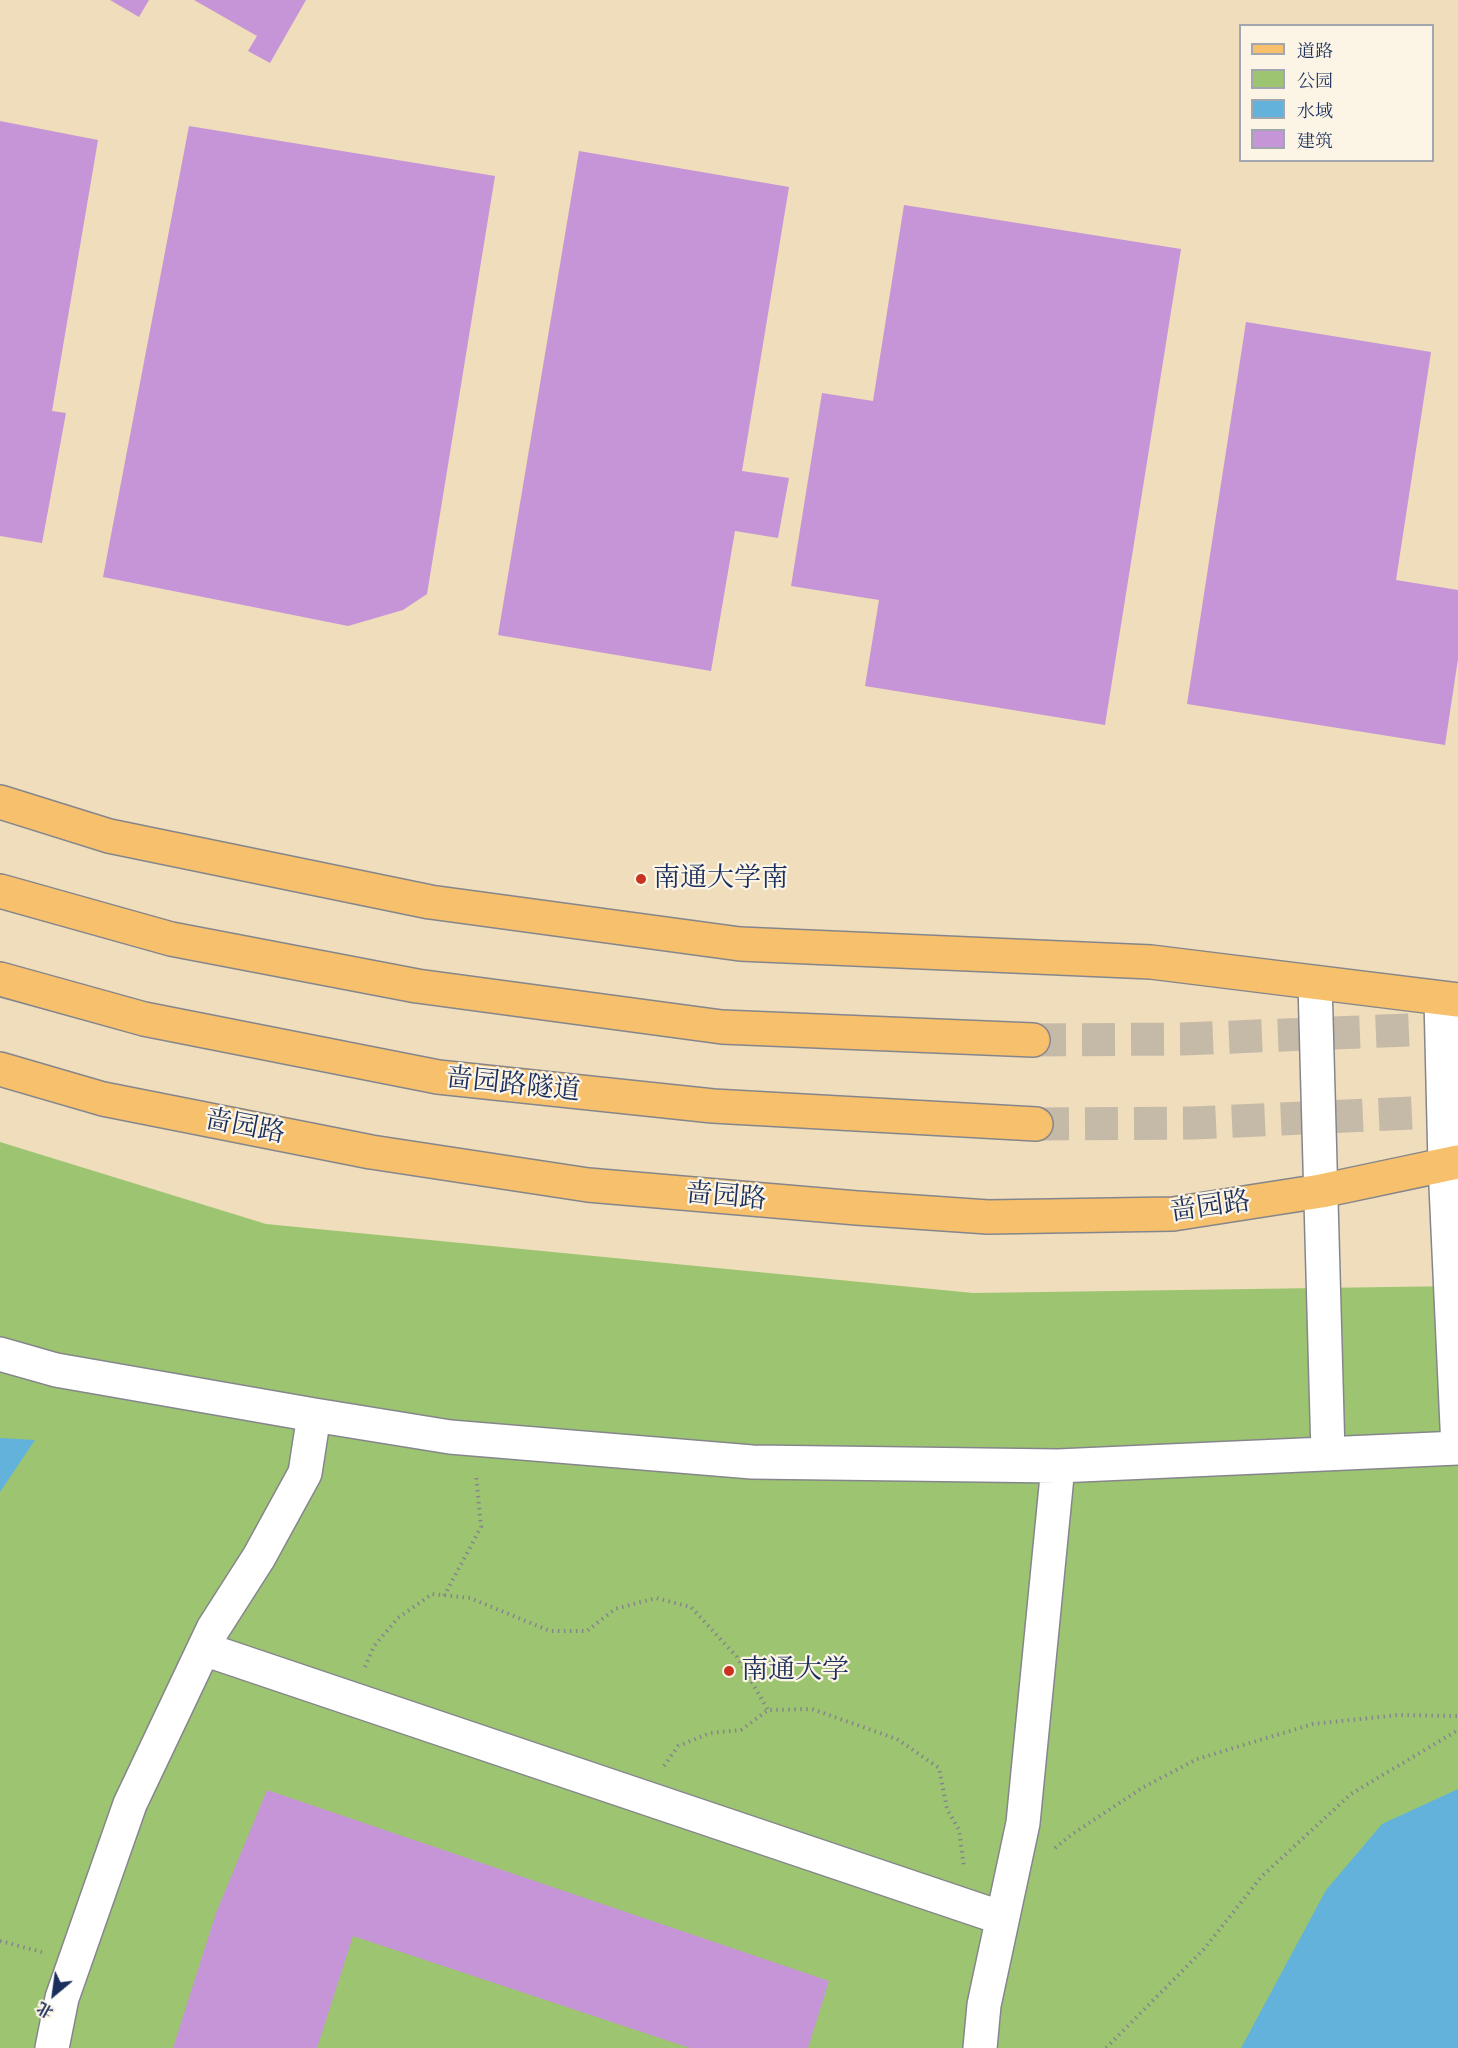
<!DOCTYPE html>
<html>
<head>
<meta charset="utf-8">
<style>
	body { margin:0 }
	#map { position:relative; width:1458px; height:2048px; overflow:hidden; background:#efddbb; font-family:"EB Garamond","Noto Serif SC",serif }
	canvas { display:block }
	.legend { position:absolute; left:1239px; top:24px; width:195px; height:138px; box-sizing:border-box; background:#fcf5e5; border:2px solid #a2a6af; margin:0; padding:8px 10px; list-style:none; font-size:18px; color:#1b2f5e }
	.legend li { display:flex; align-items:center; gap:12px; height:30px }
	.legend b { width:30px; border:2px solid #a2a6af }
	.north { position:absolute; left:24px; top:1964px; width:60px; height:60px; -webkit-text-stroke:4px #fcf5e5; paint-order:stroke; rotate:209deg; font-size:16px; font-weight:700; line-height:24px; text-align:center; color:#1b2f5e }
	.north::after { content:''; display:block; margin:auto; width:21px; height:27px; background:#1b2f5e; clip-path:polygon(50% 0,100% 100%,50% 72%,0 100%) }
</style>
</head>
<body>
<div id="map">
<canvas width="1458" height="2048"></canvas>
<ul class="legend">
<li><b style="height:8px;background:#f7c06c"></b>道路</li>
<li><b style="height:16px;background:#9dc571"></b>公园</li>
<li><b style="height:16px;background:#62b2dc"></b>水域</li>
<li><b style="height:16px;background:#c595d7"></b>建筑</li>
</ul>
<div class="north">北</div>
</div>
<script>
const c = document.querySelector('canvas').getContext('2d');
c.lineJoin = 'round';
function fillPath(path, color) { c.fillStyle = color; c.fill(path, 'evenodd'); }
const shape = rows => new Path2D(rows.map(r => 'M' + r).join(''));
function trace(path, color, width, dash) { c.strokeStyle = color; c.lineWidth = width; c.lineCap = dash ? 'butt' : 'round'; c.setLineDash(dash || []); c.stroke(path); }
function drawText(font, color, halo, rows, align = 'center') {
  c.font = font + ' "EB Garamond","Noto Serif SC",serif'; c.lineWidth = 4.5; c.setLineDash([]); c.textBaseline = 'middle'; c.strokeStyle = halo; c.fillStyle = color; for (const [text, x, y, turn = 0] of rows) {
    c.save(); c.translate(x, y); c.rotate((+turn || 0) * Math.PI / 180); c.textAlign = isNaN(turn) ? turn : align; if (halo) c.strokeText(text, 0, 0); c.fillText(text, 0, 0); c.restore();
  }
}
const green = shape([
	[0,1142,266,1224,973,1293,1458,1286,1458,2048,0,2048]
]);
const water = shape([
	[0,1438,35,1440,0,1492],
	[1458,1789,1458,2048,1241,2048,1326,1890,1382,1824]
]);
const building = shape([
	[110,0,149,0,139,17],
	[194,0,306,0,270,63,248,51,257,36],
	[0,121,98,140,52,411,66,413,42,543,0,536],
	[189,126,495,176,427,594,403,610,348,626,103,577],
	[579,151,789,187,742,471,789,478,778,538,735,531,711,671,498,635],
	[904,205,1181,249,1105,725,865,686,879,600,791,586,822,393,873,401],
	[1246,322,1431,352,1396,580,1458,590,1458,659,1445,745,1187,704],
	[267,1790,829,1981,808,2048,690,2048,353,1936,317,2048,173,2048,216,1913]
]);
const highwayTunnel = shape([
	[1033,1040,1183,1039,1458,1028],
	[1036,1124,1193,1123,1458,1111]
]);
const path = shape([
	[444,1596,481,1527,476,1474],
	[365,1667,374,1646,398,1618,432,1594,470,1598,550,1631,587,1631,615,1609,656,1598,691,1607,737,1657,768,1710],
	[664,1766,678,1746,710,1733,741,1730,768,1710,812,1709,897,1739,939,1768,947,1809,959,1830,964,1868],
	[1055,1848,1071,1835,1142,1788,1197,1759,1313,1724,1398,1715,1458,1716],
	[0,1941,42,1952],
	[1106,2048,1204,1949,1262,1876,1351,1794,1458,1730]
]);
const minor = shape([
	[1315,983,1328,1454],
	[1441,999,1445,1164,1458,1448],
	[0,1354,56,1370,314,1415,450,1437,752,1462,1058,1466,1458,1448],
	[204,1649,1002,1918],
	[52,2048,62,1998,130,1804,213,1629,259,1557,305,1473,314,1415],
	[980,2048,984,2005,1023,1823,1058,1466]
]);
const major = shape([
	[0,802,109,836,430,902,740,944,1151,962,1458,1000],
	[0,1069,103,1099,371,1152,588,1185,857,1208,988,1217,1173,1214,1321,1191,1458,1162]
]);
const highway = shape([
	[0,891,171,939,417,986,722,1027,1033,1040],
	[0,979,144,1019,438,1077,713,1106,1036,1124]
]);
const markers = [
	[641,879,6,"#c8321e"],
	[729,1671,6,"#c8321e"]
];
const poiNames = [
	["南通大学南",653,879],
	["南通大学",741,1671]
];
const streetNames = [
	["啬园路隧道",513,1085,6],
	["啬园路",245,1127,11],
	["啬园路",726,1197,5],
	["啬园路",1210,1207,-8]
];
fillPath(green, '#9dc571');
fillPath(water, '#62b2dc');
fillPath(building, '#c595d7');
trace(highwayTunnel, '#c5baa8', 33, [33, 16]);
trace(minor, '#85868c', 36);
trace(major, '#85868c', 36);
trace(highway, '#85868c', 36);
trace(path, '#85868c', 4, [1.5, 4.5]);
trace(minor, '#fff', 33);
trace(major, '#f7c06c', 33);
trace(highway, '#f7c06c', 33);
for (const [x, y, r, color] of markers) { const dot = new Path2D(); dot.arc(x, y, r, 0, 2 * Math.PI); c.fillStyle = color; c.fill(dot); trace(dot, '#fcf5e5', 2); }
drawText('27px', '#1b2f5e', '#fcf5e5', poiNames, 'left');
drawText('27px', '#1b2f5e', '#fcf5e5', streetNames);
</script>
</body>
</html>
